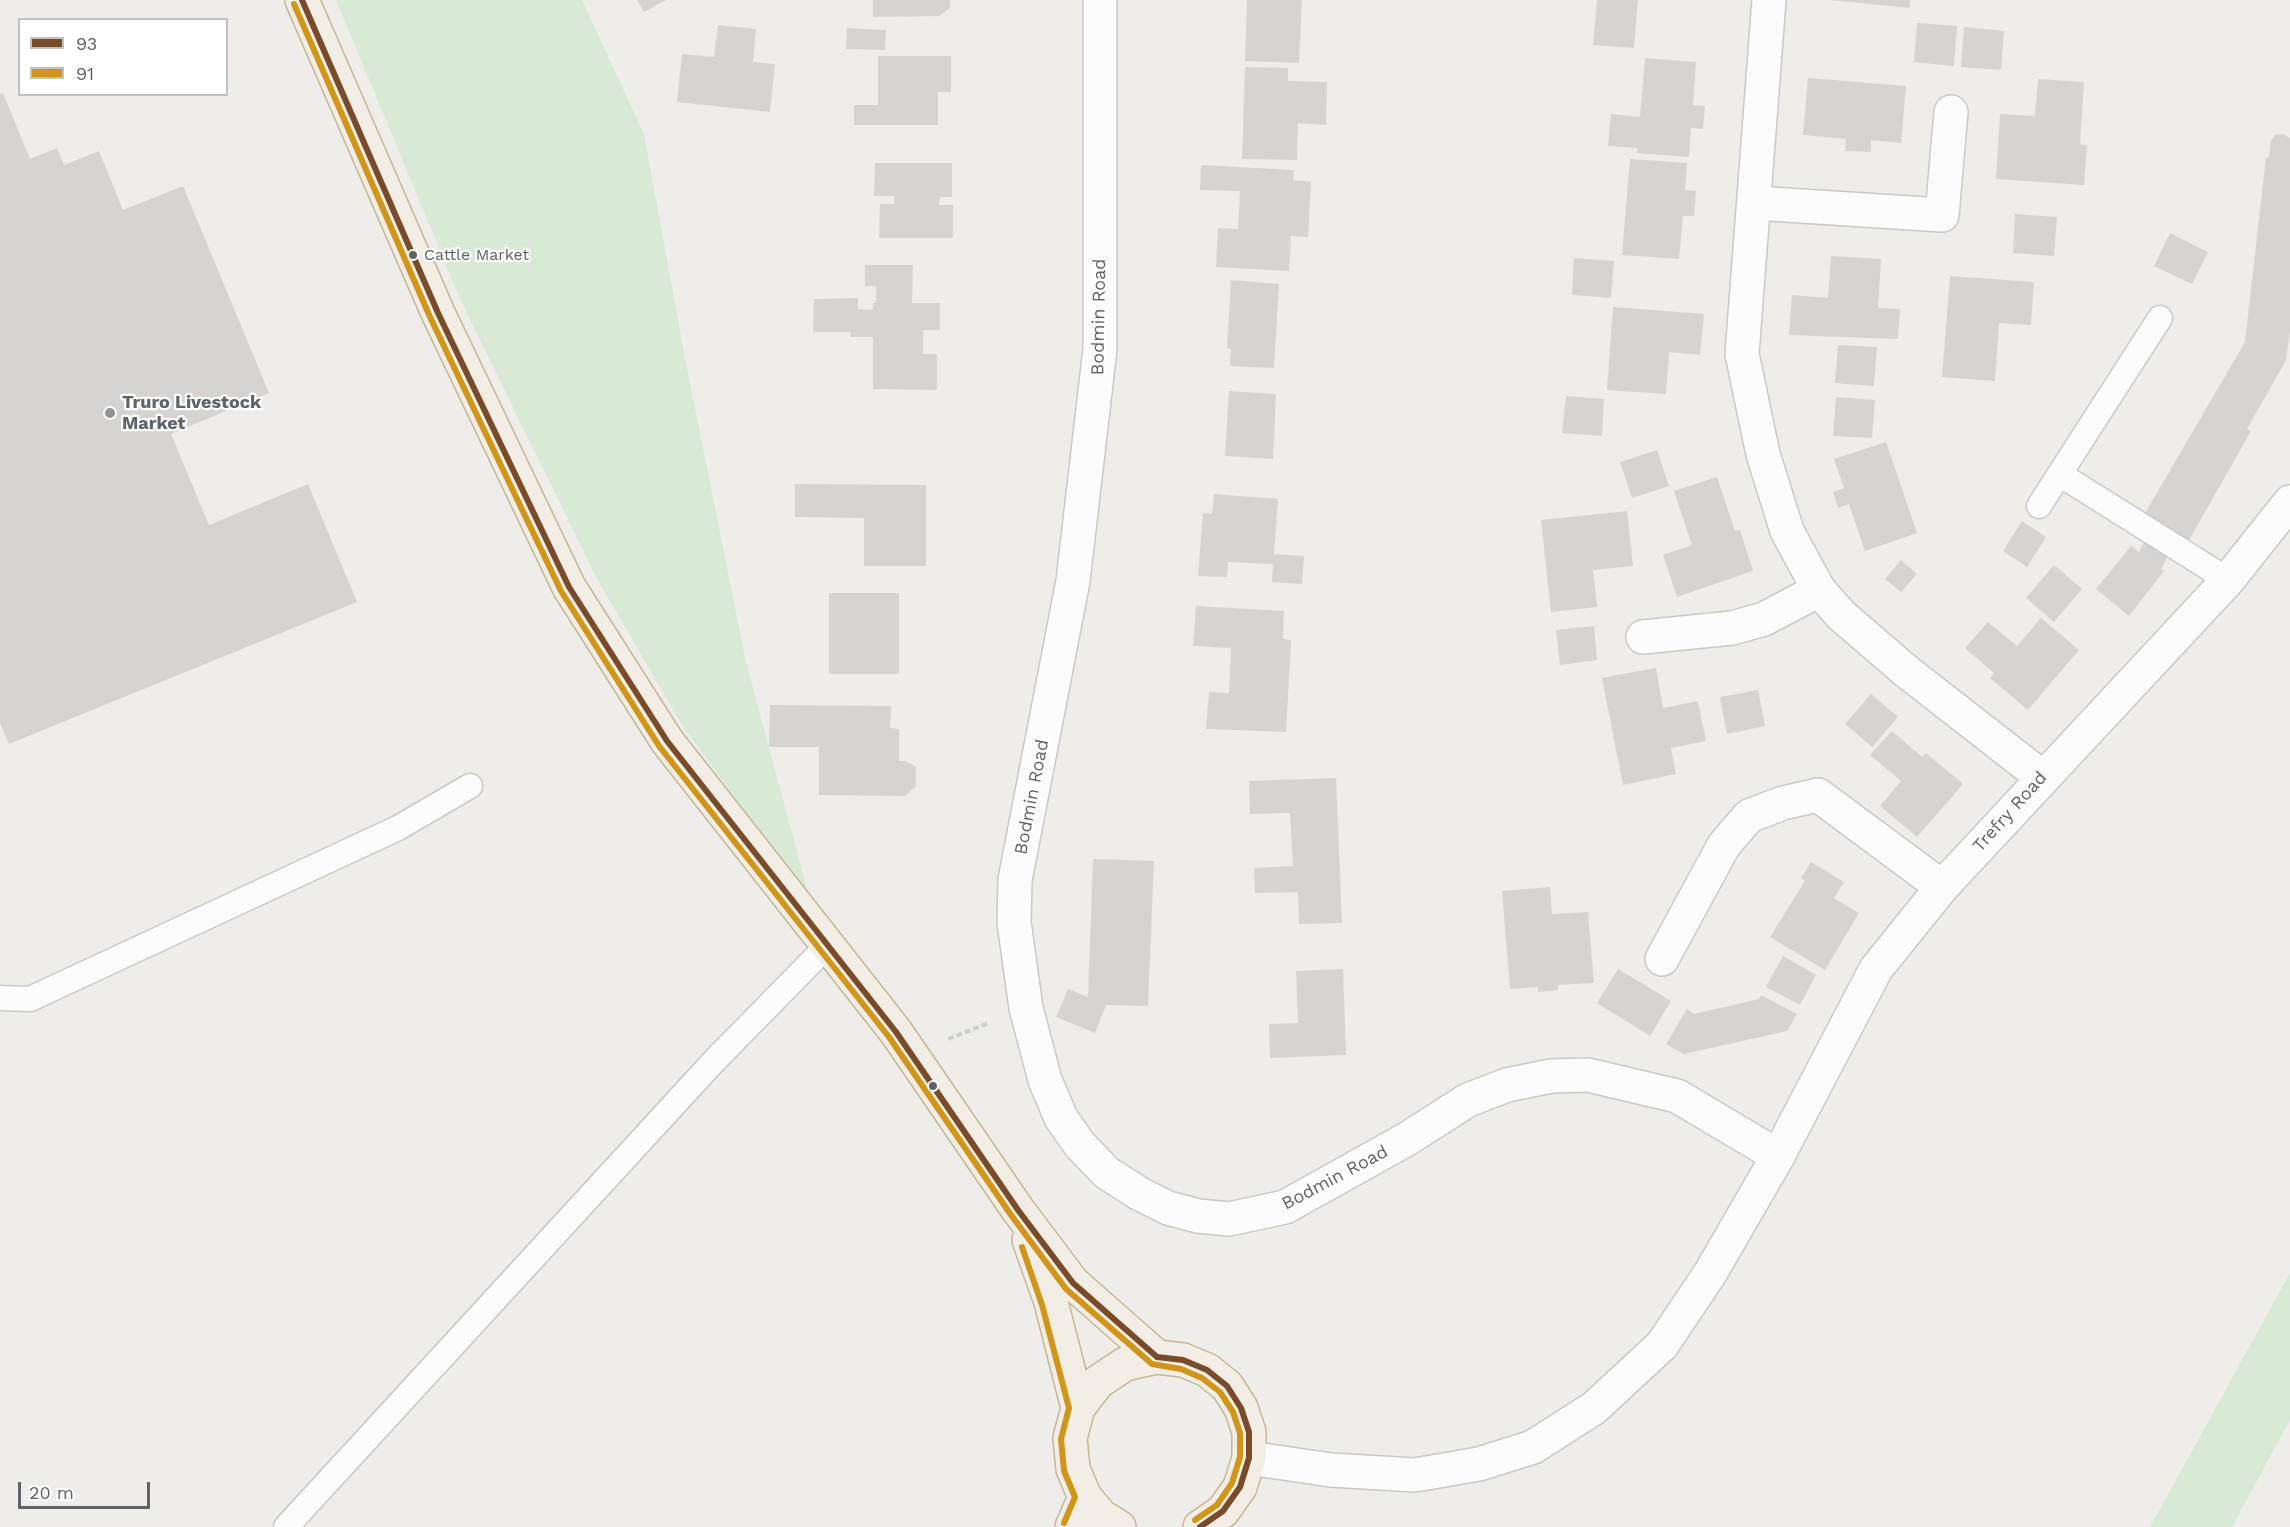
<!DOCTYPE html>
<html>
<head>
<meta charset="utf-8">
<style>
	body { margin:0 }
	#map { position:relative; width:2290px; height:1527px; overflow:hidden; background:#eeedea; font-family:"Work Sans",sans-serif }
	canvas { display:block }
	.legend { position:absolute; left:18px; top:18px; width:210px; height:78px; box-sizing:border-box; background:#fff; border:2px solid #bfc1c2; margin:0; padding:8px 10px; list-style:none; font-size:18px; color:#5f6367 }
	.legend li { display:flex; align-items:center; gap:12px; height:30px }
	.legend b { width:30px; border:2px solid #bfc1c2 }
	.scale { position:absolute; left:18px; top:1482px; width:132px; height:27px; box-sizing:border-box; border:3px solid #5f6367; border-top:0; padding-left:8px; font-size:18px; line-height:21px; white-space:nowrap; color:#5f6367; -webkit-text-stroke:4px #fff; paint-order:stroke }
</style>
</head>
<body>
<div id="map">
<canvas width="2290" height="1527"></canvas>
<ul class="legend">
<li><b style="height:8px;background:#7a4b2a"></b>93</li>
<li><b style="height:8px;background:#d1951a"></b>91</li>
</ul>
<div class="scale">20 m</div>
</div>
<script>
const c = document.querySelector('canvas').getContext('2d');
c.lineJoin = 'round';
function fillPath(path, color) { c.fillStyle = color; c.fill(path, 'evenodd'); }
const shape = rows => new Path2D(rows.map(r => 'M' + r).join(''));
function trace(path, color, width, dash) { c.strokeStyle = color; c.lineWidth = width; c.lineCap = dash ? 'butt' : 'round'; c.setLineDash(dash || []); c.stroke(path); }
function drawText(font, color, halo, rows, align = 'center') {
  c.font = font + ' "Work Sans",sans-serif'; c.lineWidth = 4.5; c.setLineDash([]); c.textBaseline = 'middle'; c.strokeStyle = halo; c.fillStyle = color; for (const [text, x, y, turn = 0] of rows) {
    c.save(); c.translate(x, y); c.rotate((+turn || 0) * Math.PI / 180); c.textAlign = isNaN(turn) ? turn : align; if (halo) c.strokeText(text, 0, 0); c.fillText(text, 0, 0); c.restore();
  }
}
const green = shape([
	[336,0,582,0,644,134,685,358,746,662,810,900,682,725,597,579,461,301],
	[2290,1273,2290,1420,2232,1527,2150,1527]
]);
const building = shape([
	[637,0,666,0,644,12],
	[873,0,950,0,950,8,939,16,873,17],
	[1247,0,1302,0,1299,63,1245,61],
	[1597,0,1638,0,1634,48,1593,45],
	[1830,0,1910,0,1910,8],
	[1917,23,1957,26,1954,66,1914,62],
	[718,25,756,29,753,62,775,64,770,112,677,102,682,54,714,57],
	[1964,27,2004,31,2001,70,1961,67],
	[847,28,886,30,885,50,846,49],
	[878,56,951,56,951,92,938,92,938,125,854,125,854,105,878,105],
	[1645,58,1696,62,1693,105,1705,106,1703,129,1691,128,1689,157,1637,153,1637,148,1608,146,1611,114,1640,117],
	[1245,67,1288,68,1288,81,1327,82,1326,125,1298,123,1297,160,1242,159],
	[1808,78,1906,86,1901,143,1871,140,1871,152,1845,151,1846,139,1803,135],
	[2038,79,2084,82,2080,144,2087,145,2084,185,1996,179,2000,114,2035,116],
	[3,93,30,159,57,148,64,165,99,151,123,210,183,186,269,393,171,434,209,525,308,484,357,602,9,744,0,723,0,94],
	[2283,134,2290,138,2290,330,2286,360,2247,429,2251,431,2189,540,2179,534,2161,569,2164,571,2129,616,2096,589,2131,546,2139,552,2156,521,2144,515,2245,342,2266,157,2269,158,2271,141,2275,135],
	[1630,159,1687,163,1685,190,1696,191,1694,216,1683,216,1679,259,1622,255],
	[875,163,952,163,952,197,940,197,939,205,953,205,953,238,879,238,880,204,894,204,894,196,874,196],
	[1201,165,1294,170,1293,180,1311,182,1308,237,1291,236,1289,271,1216,267,1218,228,1238,229,1240,191,1200,190],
	[2015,214,2057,217,2054,256,2013,253],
	[2170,233,2208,252,2192,284,2154,266],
	[1831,256,1881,259,1878,308,1900,309,1898,339,1789,335,1792,295,1828,298],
	[1574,258,1614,261,1611,298,1572,295],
	[865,265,913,265,912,303,940,303,940,330,923,330,923,354,937,354,937,390,873,389,873,337,850,337,851,332,813,332,814,299,858,298,858,309,873,310,873,303,876,303,876,286,865,286],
	[1950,276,2034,282,2031,325,1999,323,1995,381,1942,377],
	[1231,280,1279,284,1274,368,1230,366,1231,349,1227,348],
	[1613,307,1704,314,1700,355,1669,352,1666,394,1607,390],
	[1838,345,1877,347,1874,386,1835,383],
	[1229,391,1276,394,1273,459,1225,456],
	[1566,396,1604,399,1602,436,1562,433],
	[1836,397,1875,400,1872,438,1833,436],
	[1886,442,1917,533,1865,551,1849,504,1838,508,1833,492,1844,488,1834,459],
	[1657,450,1669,486,1632,498,1620,462],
	[1717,477,1735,531,1740,530,1753,571,1677,597,1663,555,1692,545,1674,491],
	[795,484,926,485,926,566,864,566,864,518,795,517],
	[1214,494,1278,499,1274,554,1304,556,1302,584,1272,582,1273,564,1228,562,1227,577,1198,576,1203,513,1212,514],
	[1627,511,1633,566,1593,570,1597,607,1551,612,1541,520],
	[2022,521,2046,537,2027,567,2003,551],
	[1901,560,1917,574,1901,592,1885,579],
	[2054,565,2082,589,2054,622,2026,598],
	[829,593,899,593,899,674,829,674],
	[1196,606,1284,611,1283,639,1291,640,1286,732,1206,729,1209,692,1229,693,1231,648,1193,646],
	[2041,618,2079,650,2028,710,1990,678,1994,673,1965,648,1988,622,2017,646],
	[1594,626,1597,660,1560,665,1556,630],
	[1656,668,1663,708,1698,701,1706,741,1671,748,1676,774,1623,785,1602,678],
	[1758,690,1765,726,1727,734,1720,697],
	[1871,694,1898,717,1872,747,1845,724],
	[770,705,891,706,890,728,899,729,899,761,905,761,916,767,916,786,905,796,819,795,819,747,769,747],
	[1892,731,1922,757,1926,753,1963,784,1917,837,1880,806,1901,781,1870,755],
	[1336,778,1342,923,1299,924,1298,892,1255,893,1254,868,1293,866,1290,813,1250,814,1249,781],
	[1093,859,1154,861,1148,1006,1106,1005,1095,1033,1056,1017,1068,989,1088,997],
	[1811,862,1844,882,1834,898,1859,913,1825,970,1770,937,1805,881,1801,878],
	[1550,887,1552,914,1588,912,1594,983,1558,985,1558,990,1538,992,1538,987,1510,989,1502,891],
	[1783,956,1816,975,1800,1005,1766,987],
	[1343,969,1346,1055,1270,1058,1269,1024,1298,1023,1296,971],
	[1618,969,1671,1001,1650,1036,1597,1003],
	[1761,995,1797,1014,1787,1031,1684,1054,1666,1044,1687,1009,1694,1014,1759,999]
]);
const path = shape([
	[948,1039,989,1023]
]);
const service = shape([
	[2061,475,2228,580],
	[2039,506,2160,318],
	[0,998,30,999,398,828,470,786],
	[286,1527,715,1060,826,947]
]);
const minor = shape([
	[1769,0,1742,354,1763,454,1787,531,1819,590,1841,615,1906,671,2042,777],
	[1755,203,1942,215,1951,112],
	[1643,637,1732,628,1764,619,1819,590],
	[1662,959,1724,845,1749,816,1783,803,1818,795,1942,887],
	[1778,1156,1876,969,1942,887,2228,580,2290,502]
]);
const tertiary = shape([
	[1100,0,1100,349,1073,581,1015,880,1014,922,1026,1008,1045,1080,1061,1118,1080,1145,1107,1173,1140,1194,1168,1208,1198,1216,1229,1219,1285,1207,1407,1139,1468,1100,1507,1085,1551,1076,1588,1075,1677,1096,1778,1156,1711,1272,1662,1345,1594,1408,1533,1447,1479,1464,1415,1475,1331,1470,1249,1458]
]);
const trunk = shape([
	[302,0,438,313,569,587,667,741,896,1032,1018,1210,1073,1283,1157,1357],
	[1029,1240,1051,1302,1078,1408],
	[1072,1527,1085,1497],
	[1119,1527,1101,1516,1085,1497,1073,1469,1070,1438,1078,1408,1098,1382,1125,1364,1157,1357,1183,1360,1207,1370,1227,1386,1241,1408,1249,1432,1249,1458,1240,1487,1223,1511,1200,1527]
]);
const bus1 = shape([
	[302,0,438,313,569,587,667,741,896,1032,1018,1210,1073,1283,1157,1357],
	[1157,1357,1183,1360,1207,1370,1227,1386,1241,1408,1249,1432,1249,1458,1240,1487,1223,1511,1200,1527]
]);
const bus2 = shape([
	[294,4,430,317,561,591,659,746,889,1037,1011,1215,1066,1289,1152,1364,1181,1369,1202,1378,1220,1392,1233,1412,1240,1433,1240,1457,1232,1483,1217,1505,1195,1520],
	[1022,1247,1042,1305,1069,1408,1061,1439,1064,1471,1075,1497,1064,1523]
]);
const markers = [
	[413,255,5,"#5f6367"],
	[110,413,6,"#919395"],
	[933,1086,5,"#5f6367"]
];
const busNames = [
	["Cattle Market",424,255]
];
const streetNames = [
	["Bodmin Road",1099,317,-89],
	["Bodmin Road",1032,797,-79],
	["Trefry Road",2010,812,-48],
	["Bodmin Road",1335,1178,-28]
];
const poiNames = [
	["Truro Livestock",122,403],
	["Market",122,424]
];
fillPath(green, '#d8ead6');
fillPath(building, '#d5d4d3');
trace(service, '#c9c9ca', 27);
trace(minor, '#c9c9ca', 36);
trace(tertiary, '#c9c9ca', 36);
trace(trunk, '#c6b796', 36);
trace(path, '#cacecc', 4, [6, 3]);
trace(service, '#fcfcfc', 24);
trace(minor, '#fcfcfc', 33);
trace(tertiary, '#fcfcfc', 33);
trace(trunk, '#f2eee6', 33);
trace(bus1, '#7a4b2a', 6);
trace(bus2, '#d1951a', 6);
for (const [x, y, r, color] of markers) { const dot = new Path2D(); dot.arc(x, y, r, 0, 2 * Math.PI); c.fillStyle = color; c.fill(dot); trace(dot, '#fff', 2); }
drawText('16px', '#5f6367', '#fff', busNames, 'left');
drawText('18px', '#5f6367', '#fff', streetNames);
drawText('bold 18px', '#5f6367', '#fff', poiNames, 'left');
</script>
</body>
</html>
